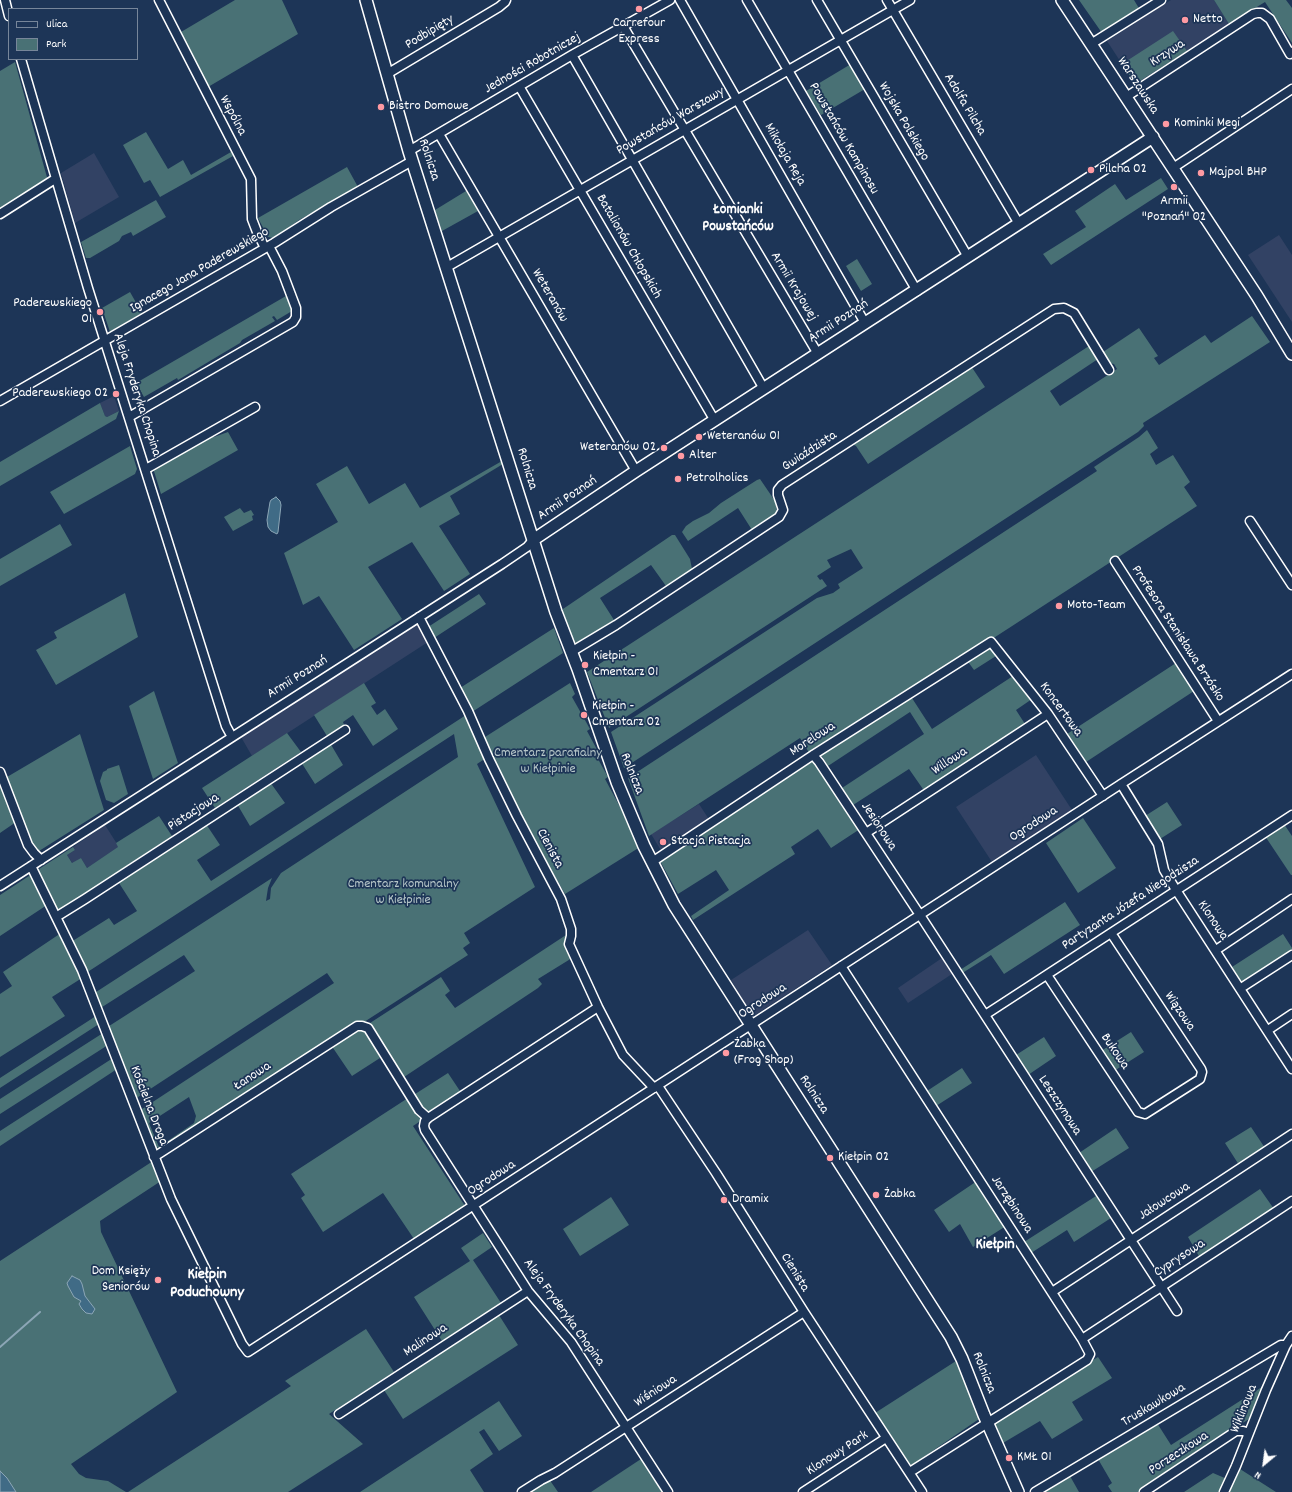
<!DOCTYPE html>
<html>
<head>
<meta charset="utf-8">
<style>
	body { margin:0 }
	#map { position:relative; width:1292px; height:1492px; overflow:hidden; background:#1d3557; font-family:Dekko,sans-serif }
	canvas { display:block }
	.legend { position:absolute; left:8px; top:8px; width:130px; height:52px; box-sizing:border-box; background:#1d3557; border:1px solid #77869a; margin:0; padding:5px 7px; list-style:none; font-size:12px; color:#fff }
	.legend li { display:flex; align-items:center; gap:8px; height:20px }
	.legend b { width:20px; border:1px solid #77869a }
	.north { position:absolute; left:1244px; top:1444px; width:40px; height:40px; -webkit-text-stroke:3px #1d3557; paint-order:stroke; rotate:209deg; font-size:11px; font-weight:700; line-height:16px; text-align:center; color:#fff }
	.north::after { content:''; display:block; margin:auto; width:14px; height:18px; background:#fff; clip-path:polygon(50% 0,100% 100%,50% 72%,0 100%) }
</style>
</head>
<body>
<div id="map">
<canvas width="1292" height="1492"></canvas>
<ul class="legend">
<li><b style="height:5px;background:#1d3557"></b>Ulica</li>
<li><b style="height:11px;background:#497175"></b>Park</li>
</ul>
<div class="north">N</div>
</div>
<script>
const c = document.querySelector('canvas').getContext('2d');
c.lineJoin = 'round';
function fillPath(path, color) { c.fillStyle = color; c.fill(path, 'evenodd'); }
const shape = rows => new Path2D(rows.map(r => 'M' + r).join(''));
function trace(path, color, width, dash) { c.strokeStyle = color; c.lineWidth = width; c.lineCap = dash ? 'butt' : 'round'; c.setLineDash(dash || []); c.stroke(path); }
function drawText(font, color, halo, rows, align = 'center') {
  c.font = font + ' Dekko,sans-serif'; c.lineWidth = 3.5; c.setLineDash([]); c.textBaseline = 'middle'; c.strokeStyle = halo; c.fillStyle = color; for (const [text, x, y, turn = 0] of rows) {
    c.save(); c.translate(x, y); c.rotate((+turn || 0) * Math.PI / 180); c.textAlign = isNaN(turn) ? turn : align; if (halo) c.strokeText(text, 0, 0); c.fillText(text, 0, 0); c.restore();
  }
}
const built = shape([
	[1171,0,1214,0,1229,24,1135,84,1107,41],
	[94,153,119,197,75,223,61,173],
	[1279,235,1292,255,1292,322,1248,255],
	[114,396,119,411,107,417,105,416,100,403],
	[418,622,428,642,252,756,241,737],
	[1036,755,1072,810,992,862,956,807],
	[699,804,710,821,662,852,651,834],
	[105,825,119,847,87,868,81,858,73,864,67,855,75,850,73,847],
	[808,930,832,965,752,1017,737,995,737,990,731,980],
	[942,958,952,974,908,1003,898,988]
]);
const green = shape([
	[235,0,282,0,298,34,208,87,181,32],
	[1079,0,1134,0,1140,10,1102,33],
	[1214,0,1286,0,1292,8,1292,43,1265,2,1229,24],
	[1173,31,1187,51,1135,84,1122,64],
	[15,62,48,181,0,209,0,71],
	[851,64,865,89,821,115,806,91],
	[146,132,168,169,183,160,191,175,231,152,233,156,160,197,150,180,144,183,123,145],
	[347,167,358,187,299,220,274,238,268,237,258,218],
	[1161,178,1168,189,1051,265,1043,254,1086,227,1075,211,1115,184,1126,200],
	[466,191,478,211,442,231,435,210],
	[156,200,166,217,133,236,131,232,122,236,119,241,90,258,86,258,81,242],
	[857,259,872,284,861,291,846,266],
	[130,292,142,313,110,332,102,308],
	[286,296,292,311,277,320,274,316,272,317,275,321,242,340,240,343,178,380,177,378,144,397,136,383],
	[1252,316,1270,342,1143,423,1144,426,1138,432,624,768,611,732,817,598,833,593,840,588,838,584,863,568,851,549,827,560,831,567,817,576,820,580,822,579,827,586,609,728,587,672,1089,346,1098,359,1050,391,1060,406,1117,369,1114,364,1110,363,1103,352,1139,328,1158,356,1154,358,1159,365,1205,335,1211,343],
	[971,366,985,387,868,464,856,446,852,444],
	[100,403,105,416,107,417,119,411,116,419,0,486,0,462],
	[1147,430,1158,448,1150,454,1156,465,1173,455,1190,482,1184,487,1197,506,932,678,807,758,808,751,800,738,649,836,628,778,1097,471,1094,467,1139,437],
	[228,432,238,450,161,494,153,468,206,437,214,437],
	[130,446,137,469,135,474,64,514,50,492],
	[502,461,503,464,450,496,460,514,439,526,470,574,444,591,412,542,368,567,402,619,354,650,319,596,303,605,284,553,338,522,316,484,347,466,369,504,405,483,420,508],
	[760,479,775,501,777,511,776,514,752,530,738,508,688,541,682,532,686,526,693,521,709,513,721,503,757,480],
	[240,508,244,513,251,510,254,515,252,516,253,520,233,531,224,517],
	[60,524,72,545,0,586,0,559],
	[672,535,675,535,690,559,692,569,666,586,651,565,600,598,614,620,578,643,572,642,560,611],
	[125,593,138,637,56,685,36,650,57,638,54,632],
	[479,594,486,604,434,638,428,627],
	[554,628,563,653,472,712,460,688],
	[988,646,996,656,974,670,966,659],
	[1176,663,1194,691,1086,762,1067,734],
	[1013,676,1032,699,1016,710,1025,724,925,792,909,769,853,805,842,788,924,734,910,712,828,766,820,753,910,695,932,729],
	[364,683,376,703,371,706,377,715,385,709,398,729,373,746,353,715,343,722,344,725,327,736,314,715],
	[570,683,575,694,572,697,590,729,587,731,601,757,598,759,608,777,605,779,626,818,625,819,640,847,565,894,525,825,492,759,485,737],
	[154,691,178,763,153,779,129,706],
	[466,715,486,758,477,764,535,887,464,933,470,943,463,948,468,955,361,1024,160,1150,158,1147,154,1150,139,1111,334,983,327,973,135,1099,106,1028,195,971,184,955,99,1009,93,994,272,878,268,888,266,901,270,899,271,888,281,873,458,757,454,734,86,973,71,942,109,918,114,925,137,911,119,883,206,824,220,845,197,860,211,881],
	[189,1097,196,1116,194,1123,159,1147,149,1123],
	[287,733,301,752,215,808,202,788],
	[80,734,104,810,39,851,33,846,7,777],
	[330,743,343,765,315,784,301,762],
	[814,759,860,829,831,848,818,829,791,847,795,854,693,920,691,916,729,890,716,870,678,894,659,859],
	[119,765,128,794,114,803,106,800,100,781,103,772,107,770,107,769],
	[270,782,285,803,250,826,237,804],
	[0,787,2,788,16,822,0,833],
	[1167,802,1182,825,1160,839,1145,816],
	[159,816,172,836,57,912,41,880,39,869,73,847,75,850,67,855,72,863,81,858,87,868,118,847,116,843],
	[1083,818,1116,868,1078,893,1046,843],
	[1284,824,1292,836,1292,875,1291,875,1265,836],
	[32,874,47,905,0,936,0,895],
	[1065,902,1080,925,1004,974,991,955,964,972,963,975,960,970],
	[61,933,82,978,52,997,65,1016,0,1057,0,994,12,986,3,972],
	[1283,934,1292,948,1292,952,1244,983,1242,983,1232,967],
	[566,935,567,937,565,940,572,958,538,979,542,984,538,988,401,1079,374,1033,370,1023,441,977,450,991,445,995,455,1008],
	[96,1016,99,1024,0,1088,0,1078],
	[357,1028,365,1029,380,1058,352,1076,331,1045],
	[1131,1032,1144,1052,1114,1071,1101,1051],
	[103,1033,108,1045,0,1114,0,1099],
	[1044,1037,1056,1056,1028,1075,1016,1055],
	[113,1058,117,1069,0,1146,0,1131],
	[962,1068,972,1083,936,1106,927,1091],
	[448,1073,462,1094,429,1114,424,1112,412,1096],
	[408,1098,422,1120,413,1126,465,1206,414,1239,383,1193,323,1232,301,1198,305,1195,291,1174],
	[1251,1127,1265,1148,1239,1165,1225,1143],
	[1116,1128,1129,1148,1091,1172,1079,1153],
	[153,1161,161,1181,100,1221,101,1232,177,1392,71,1464,79,1474,86,1478,108,1481,126,1492,0,1492,0,1261],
	[977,1181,1006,1226,973,1247,960,1224,949,1232,934,1210],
	[1260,1189,1274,1209,1200,1258,1188,1237],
	[1096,1196,1111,1218,1074,1242,1067,1230,1031,1253,1024,1242],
	[611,1197,629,1225,580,1256,563,1229],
	[483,1233,492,1247,473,1260,501,1303,442,1341,414,1297,470,1261,461,1248],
	[497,1312,518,1345,403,1419,382,1387],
	[366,1329,394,1372,329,1414,363,1444,288,1492,128,1492,291,1386,285,1381],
	[1098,1357,1112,1378,1072,1402,1083,1420,1052,1439,1040,1421,1003,1443,994,1422],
	[956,1361,979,1419,912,1465,908,1463,875,1413],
	[1265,1385,1252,1417,1138,1492,1112,1492,1108,1486,1112,1483,1098,1459,1157,1423,1171,1445],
	[499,1401,522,1436,499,1451,484,1429,479,1432,493,1454,470,1470,484,1492,360,1492],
	[641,1459,662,1492,591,1492],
	[1240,1469,1276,1492,1229,1492],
	[1213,1473,1227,1479,1222,1492,1184,1492],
	[1070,1476,1079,1492,1042,1492],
	[549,1479,558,1492,529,1492]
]);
const water = shape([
	[276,497,280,501,281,505,278,532,277,534,271,531,268,527,267,520,270,502,271,500,276,497],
	[72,1276,80,1280,82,1284,85,1296,95,1309,92,1314,86,1313,82,1309,79,1304,81,1301,74,1297,68,1286,67,1283,72,1276],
	[0,1471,7,1478,16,1492,0,1492,0,1471]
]);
const stream = shape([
	[0,1347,40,1312]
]);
const street = shape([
	[5,0,9,16],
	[159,0,251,179,252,219,257,232,265,248],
	[680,0,865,323],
	[747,0,917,291],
	[817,0,968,257],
	[887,0,1019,224],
	[623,26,818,354],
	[1091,44,1161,0],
	[572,55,764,389],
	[21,59,88,288,226,726,232,737],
	[387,74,499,7,505,2,506,0],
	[519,86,715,421],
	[1126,97,1253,14,1257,13,1262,13,1270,19,1290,54,1292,52],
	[439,134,636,471],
	[409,151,572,55,670,0],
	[1173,168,1292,89],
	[0,214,55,179],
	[447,267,910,0],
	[0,401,274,243,331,207,412,161],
	[129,417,293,322,296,317,296,308,282,271,269,246],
	[146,469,255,407],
	[1250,521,1292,585],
	[1115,561,1218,721],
	[419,617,468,711,489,759,517,816,561,899,571,929,571,936,569,944,598,1007,623,1055,654,1088],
	[571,652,616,625,779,517,783,510,778,495,778,490,782,485,1054,309,1064,308,1074,313,1109,370],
	[813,755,819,762,920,915,1177,1311],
	[0,772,28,845,34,853,41,860],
	[1121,784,1158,844,1164,870,1176,890,1292,1069],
	[866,833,1048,714],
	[652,862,813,755,991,642,1048,714,1103,796],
	[31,866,82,970,171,1199,242,1344,248,1352,1121,784,1292,674],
	[0,886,502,564,527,547,533,540],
	[56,917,85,899,345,730],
	[1216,950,1292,899],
	[841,966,1082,1339,1090,1354,1087,1360,910,1472],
	[1047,975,1138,1112,1145,1114,1200,1079,1202,1072,1201,1069,1111,933],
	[1241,988,1292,955],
	[598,1007,428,1118,425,1121,424,1126,425,1130,528,1291,571,1342,668,1492],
	[985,1015,1292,815],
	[1268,1030,1292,1014],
	[658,1086,716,1173,804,1312,922,1492],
	[154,1157,357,1026,362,1026,368,1028,419,1110,428,1118],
	[1052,1292,1292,1134],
	[1082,1339,1292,1201],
	[339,1414,528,1291],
	[522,1492,541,1480,555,1473,804,1312],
	[803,1492,886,1438],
	[1035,1492,1281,1345,1286,1345],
	[1144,1492,1236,1431,1243,1431,1249,1433],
	[1224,1492,1236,1466,1266,1390,1286,1345,1292,1336]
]);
const secondary = shape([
	[366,0,409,151,556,612,578,669,617,782,644,846,674,905,951,1337,962,1359,984,1415,1018,1492],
	[1062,0,1257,296,1292,354],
	[533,540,636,471,1153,137]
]);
const markers = [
	[639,9,4,"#ff9aa2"],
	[1185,20,4,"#ff9aa2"],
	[381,107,4,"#ff9aa2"],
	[1166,124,4,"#ff9aa2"],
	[1091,170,4,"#ff9aa2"],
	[1201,173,4,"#ff9aa2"],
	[1174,187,4,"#ff9aa2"],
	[100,312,4,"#ff9aa2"],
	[116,394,4,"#ff9aa2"],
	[699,437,4,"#ff9aa2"],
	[664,448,4,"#ff9aa2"],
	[681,456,4,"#ff9aa2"],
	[678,479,4,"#ff9aa2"],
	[1059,606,4,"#ff9aa2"],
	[585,665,4,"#ff9aa2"],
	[584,715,4,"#ff9aa2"],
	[663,842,4,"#ff9aa2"],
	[726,1053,4,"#ff9aa2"],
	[830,1158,4,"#ff9aa2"],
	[876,1195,4,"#ff9aa2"],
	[724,1200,4,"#ff9aa2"],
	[158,1280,4,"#ff9aa2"],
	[1009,1458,4,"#ff9aa2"]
];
const poiNames = [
	["Netto",1193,20],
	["Carrefour",639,24,"center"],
	["Express",639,40,"center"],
	["Bistro Domowe",389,107],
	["Kominki Megi",1174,124],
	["Pilcha 02",1099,170],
	["Majpol BHP",1209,173],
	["Armii",1174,202,"center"],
	["\"Poznań\" 02",1174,218,"center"],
	["Paderewskiego",92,304,"right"],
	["01",92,320,"right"],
	["Paderewskiego 02",108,394,"right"],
	["Weteranów 01",707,437],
	["Weteranów 02",656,448,"right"],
	["Alter",689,456],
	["Petrolholics",686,479],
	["Moto-Team",1067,606],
	["Kiełpin -",593,657],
	["Cmentarz 01",593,673],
	["Kiełpin -",592,707],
	["Cmentarz 02",592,723],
	["Stacja Pistacja",671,842],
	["Żabka",734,1045],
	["(Frog Shop)",734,1061],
	["Kiełpin 02",838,1158],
	["Żabka",884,1195],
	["Dramix",732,1200],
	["Dom Księży",150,1272,"right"],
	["Seniorów",150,1288,"right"],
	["KMŁ 01",1017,1458]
];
const streetNames = [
	["Podbipięty",430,33,-31],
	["Krzywa",1168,54,-33],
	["Jedności Robotniczej",533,64,-30],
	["Warszawska",1137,86,57],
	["Adolfa Pilcha",964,105,59],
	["Wspólna",232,116,62],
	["Powstańców Warszawy",671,122,-30],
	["Wojska Polskiego",903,122,60],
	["Powstańców Kampinosu",843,139,60],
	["Mikołaja Reja",784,155,60],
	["Rolnicza",428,160,72],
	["Batalionów Chłopskich",628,247,60],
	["Ignacego Jana Paderewskiego",200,271,-30],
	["Armii Krajowej",793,287,59],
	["Weteranów",549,296,60],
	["Armii Poznań",839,322,-33],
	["Aleja Fryderyka Chopina",136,395,72],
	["Gwiaździsta",810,452,-33],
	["Rolnicza",526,469,73],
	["Armii Poznań",568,499,-34],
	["Profesora Stanisława Brzósko",1177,634,57],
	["Armii Poznań",298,678,-32],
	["Koncertowa",1060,710,54],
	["Morelowa",813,740,-33],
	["Willowa",950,762,-33],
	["Rolnicza",631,774,68],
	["Pistacjowa",194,813,-33],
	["Ogrodowa",1034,825,-33],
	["Jesionowa",878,827,57],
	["Cienista",549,849,62],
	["Partyzanta Józefa Niegodzisza",1131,904,-33],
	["Klonowa",1212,921,56],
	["Ogrodowa",763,1002,-33],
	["Wiązowa",1179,1012,56],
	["Bukowa",1114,1052,56],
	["Łanowa",253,1077,-33],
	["Rolnicza",813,1095,57],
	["Kościelna Droga",148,1106,69],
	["Leszczynowa",1059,1106,57],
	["Ogrodowa",492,1179,-33],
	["Jałowcowa",1165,1202,-33],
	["Jarzębinowa",1011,1205,57],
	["Cyprysowa",1180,1259,-33],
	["Cienista",794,1273,58],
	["Aleja Fryderyka Chopina",563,1313,54],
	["Malinowa",426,1341,-33],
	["Rolnicza",983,1373,68],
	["Wiśniowa",656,1392,-33],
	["Truskawkowa",1154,1406,-31],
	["Wiklinowa",1245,1409,-68],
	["Klonowy Park",838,1454,-33],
	["Porzeczkowa",1179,1454,-33]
];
const parkNames = [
	["Cmentarz parafialny",548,754],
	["w Kiełpinie",548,770],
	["Cmentarz komunalny",403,885],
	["w Kiełpinie",403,901]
];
const neighbourhoodNames = [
	["Łomianki",738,211],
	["Powstańców",738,228]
];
const quarterNames = [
	["Kiełpin",995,1246],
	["Kiełpin",207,1276],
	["Poduchowny",207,1294]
];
fillPath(built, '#324264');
fillPath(green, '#497175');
fillPath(water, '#406b86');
trace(water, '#8ca6b6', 1);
trace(stream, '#8ca6b6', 2);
trace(street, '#fff', 11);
trace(secondary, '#fff', 14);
trace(street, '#1d3557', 8);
trace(secondary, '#1d3557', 11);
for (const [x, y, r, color] of markers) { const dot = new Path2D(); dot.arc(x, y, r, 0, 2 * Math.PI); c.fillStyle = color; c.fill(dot); trace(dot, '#1d3557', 1.5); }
drawText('14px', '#fff', '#1d3557', poiNames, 'left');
drawText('14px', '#fff', '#1d3557', streetNames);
drawText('14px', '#b6c6c8', '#1d3557', parkNames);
drawText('bold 15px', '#fff', '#1d3557', neighbourhoodNames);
drawText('bold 16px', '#fff', '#1d3557', quarterNames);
</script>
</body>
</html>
